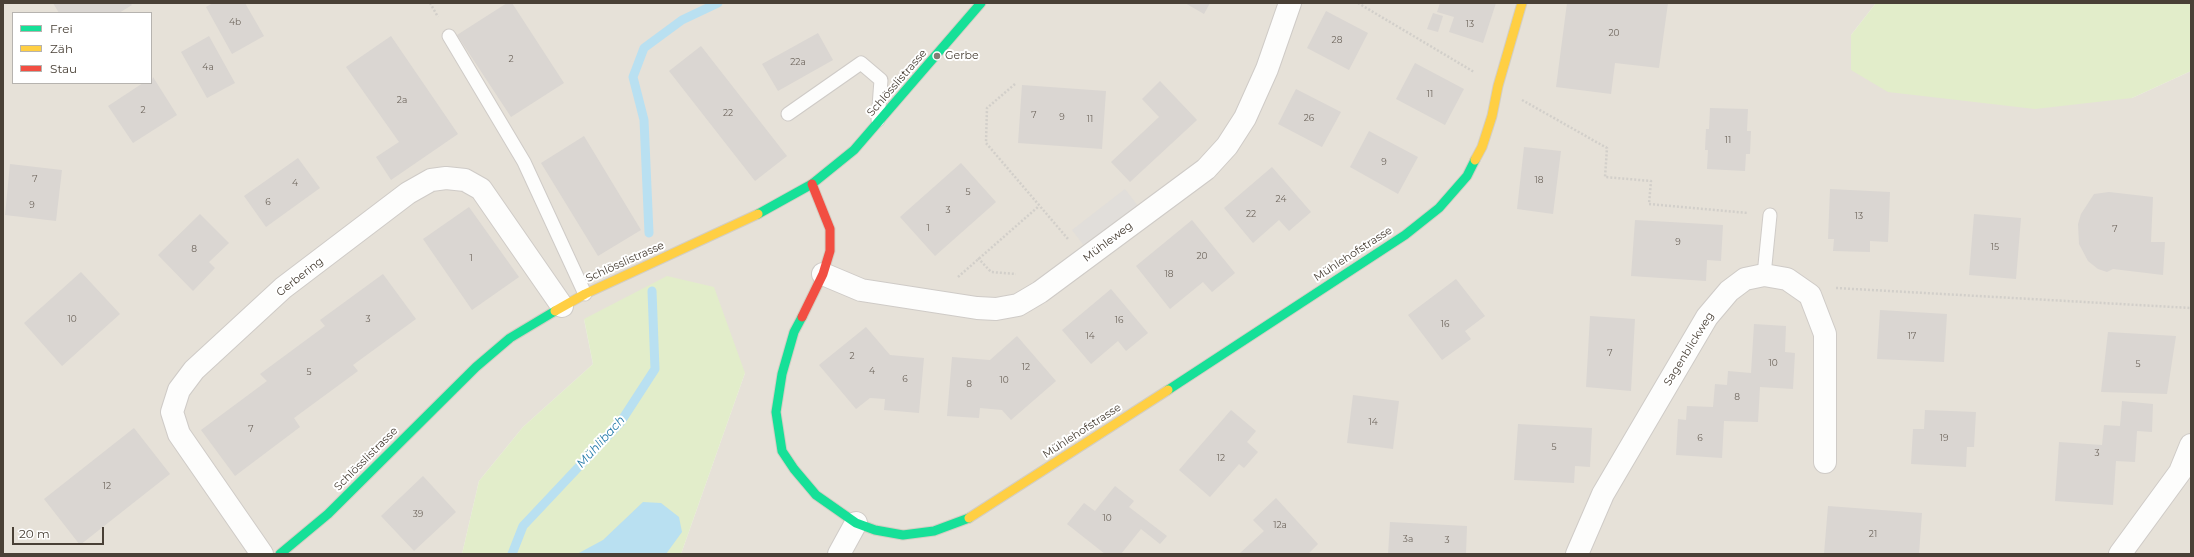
<!DOCTYPE html>
<html>
<head>
<meta charset="utf-8">
<style>
	body { margin:0 }
	#map { position:relative; width:2194px; height:557px; overflow:hidden; background:#f2efeb; font-family:Montserrat,sans-serif }
	canvas { display:block }
	.frame { position:absolute; inset:0; border:4px solid #494036; pointer-events:none }
	.legend { position:absolute; left:12px; top:12px; width:140px; height:72px; box-sizing:border-box; background:#fff; border:1px solid #b6b3af; margin:0; padding:5px 7px; list-style:none; font-size:12px; color:#494036 }
	.legend li { display:flex; align-items:center; gap:8px; height:20px }
	.legend b { width:20px; border:1px solid #b6b3af }
	.scale { position:absolute; left:12px; top:527px; width:92px; height:18px; box-sizing:border-box; border:2px solid #494036; border-top:0; padding-left:5px; font-size:12px; line-height:14px; white-space:nowrap; color:#494036; -webkit-text-stroke:3px #fff; paint-order:stroke }
</style>
</head>
<body>
<div id="map">
<canvas width="2194" height="557"></canvas>
<div class="frame"></div>
<ul class="legend">
<li><b style="height:5px;background:#16e098"></b>Frei</li>
<li><b style="height:5px;background:#ffcf43"></b>Zäh</li>
<li><b style="height:5px;background:#f24e42"></b>Stau</li>
</ul>
<div class="scale">20 m</div>
</div>
<script>
const c = document.querySelector('canvas').getContext('2d');
c.lineJoin = 'round';
function fillPath(path, color) { c.fillStyle = color; c.fill(path, 'evenodd'); }
const shape = rows => new Path2D(rows.map(r => 'M' + r).join(''));
function trace(path, color, width, dash) { c.strokeStyle = color; c.lineWidth = width; c.lineCap = dash ? 'butt' : 'round'; c.setLineDash(dash || []); c.stroke(path); }
function drawText(font, color, halo, rows, align = 'center') {
  c.font = font + ' Montserrat,sans-serif'; c.lineWidth = 4; c.setLineDash([]); c.textBaseline = 'middle'; c.strokeStyle = halo; c.fillStyle = color; for (const [text, x, y, turn = 0] of rows) {
    c.save(); c.translate(x, y); c.rotate((+turn || 0) * Math.PI / 180); c.textAlign = isNaN(turn) ? turn : align; if (halo) c.strokeText(text, 0, 0); c.fillText(text, 0, 0); c.restore();
  }
}
const residential = shape([
	[3,3,1876,3,1851,35,2132,98,2191,71,2191,554,681,554,745,373,584,319,593,364,523,427,479,481,462,554,3,554],
	[13,13,151,13,151,83,13,83]
]);
const green = shape([
	[1876,3,2191,3,2191,71,2132,98,2035,109,1888,92,1851,70,1851,35],
	[667,276,714,287,745,373,681,554,462,554,479,481,523,427,593,364,584,319]
]);
const parking = shape([
	[1125,189,1138,206,1085,247,1072,230]
]);
const water = shape([
	[643,502,661,503,679,517,682,532,666,554,577,554,603,540]
]);
const stream = shape([
	[649,233,644,120,633,77,644,48,682,20,718,3],
	[512,554,523,526,620,423,655,369,652,291]
]);
const building = shape([
	[53,3,130,3,132,5,119,13,59,13],
	[213,3,245,3,264,36,232,54,206,7],
	[507,3,512,3,564,83,511,117,457,35],
	[1185,3,1210,3,1204,14],
	[1440,3,1496,3,1483,43,1449,32,1454,17,1437,12],
	[1567,3,1668,3,1659,68,1615,63,1611,94,1556,87],
	[1326,11,1368,33,1349,70,1307,48],
	[1433,13,1443,16,1438,32,1427,29],
	[818,33,833,60,778,91,762,64],
	[209,36,235,83,207,98,181,52],
	[391,36,458,134,391,180,376,157,399,142,346,67],
	[701,46,787,156,755,181,669,71],
	[1415,63,1464,89,1445,125,1396,99],
	[153,77,177,115,133,143,108,106,143,83,151,83],
	[1160,81,1197,120,1130,182,1111,162,1159,117,1142,99],
	[1022,85,1106,91,1102,149,1018,143],
	[1296,89,1341,112,1322,147,1278,124],
	[1710,108,1748,109,1747,131,1751,131,1750,154,1746,154,1745,171,1707,169,1708,150,1705,150,1706,129,1709,129],
	[1369,131,1418,157,1398,194,1350,167],
	[584,136,641,230,598,256,541,163],
	[1524,147,1561,151,1553,214,1517,209],
	[298,158,320,188,266,227,244,196],
	[961,163,996,202,935,256,900,217],
	[10,164,62,170,56,221,5,215],
	[1272,167,1311,212,1289,231,1279,220,1253,243,1224,208],
	[1830,189,1890,192,1888,242,1870,241,1870,252,1833,251,1834,239,1828,239],
	[2109,192,2153,197,2151,242,2165,242,2163,275,2113,269,2107,272,2098,269,2088,261,2079,244,2078,224,2081,214,2094,194],
	[469,207,519,277,472,310,423,239],
	[200,214,229,243,209,262,215,268,193,291,158,255],
	[1974,214,2021,218,2016,279,1969,275],
	[1192,220,1235,273,1212,292,1203,282,1170,309,1136,266],
	[1635,220,1723,225,1721,261,1707,260,1706,281,1631,276],
	[81,272,120,314,62,366,24,323],
	[383,274,416,319,353,365,358,371,294,418,300,427,235,476,201,430,267,381,260,374,325,326,320,320],
	[1456,279,1485,316,1465,331,1471,339,1442,360,1408,315],
	[1111,289,1148,333,1126,351,1118,341,1091,364,1062,330],
	[1880,310,1947,314,1944,362,1877,359],
	[1590,316,1635,319,1631,391,1586,387],
	[1754,324,1786,326,1785,352,1795,353,1793,389,1760,387,1758,422,1724,421,1722,458,1676,455,1678,419,1686,420,1687,406,1713,407,1715,384,1727,385,1728,371,1751,373],
	[866,327,890,355,924,358,919,413,884,410,885,399,870,398,856,409,819,365],
	[2108,332,2176,336,2167,394,2101,392],
	[1017,336,1056,381,1011,420,1002,410,980,408,979,418,947,416,952,357,990,360],
	[1353,395,1399,401,1393,449,1347,443],
	[2122,401,2153,404,2152,432,2137,431,2135,462,2116,461,2113,505,2055,501,2059,442,2102,445,2104,425,2120,426],
	[1231,410,1256,431,1247,442,1258,452,1244,468,1239,464,1210,497,1179,470],
	[1925,410,1976,412,1974,447,1967,447,1966,467,1911,464,1913,429,1924,429],
	[1518,424,1592,428,1590,467,1575,466,1574,483,1514,480],
	[134,428,170,474,80,545,44,499],
	[423,476,456,512,414,551,381,516],
	[1115,486,1134,501,1129,507,1167,536,1160,544,1141,529,1121,554,1105,554,1067,524,1084,503,1095,511],
	[1276,498,1318,544,1308,554,1239,554,1264,531,1253,520],
	[1828,506,1922,513,1919,554,1824,554],
	[1390,522,1467,526,1466,554,1388,554]
]);
const path = shape([
	[430,3,438,17],
	[1358,3,1474,72],
	[1015,84,987,108,986,143,1068,239],
	[1522,100,1607,148,1605,177,1651,181,1649,204,1748,213],
	[978,258,991,272,1016,274],
	[958,277,1039,206],
	[1836,288,2191,308]
]);
const lane = shape([
	[449,36,524,162,585,294],
	[788,114,861,63,881,80,878,120],
	[1764,275,1770,215]
]);
const street = shape([
	[823,274,861,290,977,308,996,309,1018,305,1040,292,1206,169,1227,146,1245,118,1267,69,1290,3],
	[262,554,179,434,172,412,179,390,194,370,283,288,408,193,431,180,446,178,465,180,481,189,562,306],
	[839,554,856,523],
	[1577,554,1603,494,1707,317,1729,291,1745,279,1764,275,1787,279,1810,295,1825,334,1825,462],
	[2120,554,2180,472,2191,445]
]);
const fast = shape([
	[758,214,812,184,854,150,981,3],
	[802,317,794,332,782,374,776,412,782,451,794,469,816,495,856,523,875,530,903,535,934,531,969,518],
	[1168,390,1405,235,1439,208,1467,176,1475,160],
	[280,554,328,514,476,367,510,338,555,311]
]);
const slow = shape([
	[1475,160,1482,147,1492,116,1498,86,1522,3],
	[555,311,585,294,758,214],
	[969,518,1168,390]
]);
const jam = shape([
	[802,317,823,274,830,251,830,229,812,184]
]);
const markers = [
	[937,56,4,"#847d75"]
];
const numberNames = [
	["4b",235,22],
	["13",1470,24],
	["20",1614,33],
	["28",1337,40],
	["2",511,59],
	["22a",798,62],
	["4a",208,67],
	["11",1430,94],
	["2a",402,100],
	["2",143,110],
	["22",728,113],
	["7",1034,115],
	["9",1062,117],
	["26",1309,118],
	["11",1090,119],
	["11",1728,140],
	["9",1384,162],
	["7",35,179],
	["18",1539,180],
	["4",295,183],
	["5",968,192],
	["24",1281,199],
	["6",268,202],
	["9",32,205],
	["3",948,210],
	["22",1251,214],
	["13",1859,216],
	["1",928,228],
	["7",2115,229],
	["9",1678,242],
	["15",1995,247],
	["8",194,249],
	["20",1202,256],
	["1",471,258],
	["18",1169,274],
	["10",72,319],
	["3",368,319],
	["16",1119,320],
	["16",1445,324],
	["14",1090,336],
	["17",1912,336],
	["7",1610,353],
	["2",852,356],
	["10",1773,363],
	["5",2138,364],
	["12",1026,367],
	["4",872,371],
	["5",309,372],
	["6",905,379],
	["10",1004,380],
	["8",969,384],
	["8",1737,397],
	["14",1373,422],
	["7",251,429],
	["6",1700,438],
	["19",1944,438],
	["5",1554,447],
	["3",2097,453],
	["12",1221,458],
	["12",107,486],
	["39",418,514],
	["10",1107,518],
	["12a",1280,525],
	["21",1873,534],
	["3a",1408,539],
	["3",1447,540]
];
const poiNames = [
	["Gerbe",945,56]
];
const streetNames = [
	["Schlösslistrasse",897,83,-49],
	["Mühleweg",1108,242,-37],
	["Mühlehofstrasse",1353,254,-33],
	["Schlösslistrasse",625,262,-24],
	["Gerbering",300,277,-38],
	["Sagenblickweg",1689,349,-58],
	["Mühlehofstrasse",1082,431,-33],
	["Schlösslistrasse",366,459,-45]
];
const waterNames = [
	["Mühlibach",601,442,-48]
];
fillPath(residential, '#e6e1d8');
fillPath(green, '#e2edca');
fillPath(parking, '#e1deda');
fillPath(water, '#b9e0f1');
trace(stream, '#b9e0f1', 9);
fillPath(building, '#dad6d2');
trace(lane, '#cfcbc7', 15);
trace(street, '#cfcbc7', 24);
trace(fast, '#d3cec3', 11);
trace(slow, '#d3cec3', 11);
trace(jam, '#d3cec3', 11);
trace(path, '#d2cfca', 2.5, [2, 2]);
trace(lane, '#fdfdfc', 13);
trace(street, '#fdfdfc', 22);
trace(fast, '#16e098', 9);
trace(slow, '#ffcf43', 9);
trace(jam, '#f24e42', 9);
for (const [x, y, r, color] of markers) { const dot = new Path2D(); dot.arc(x, y, r, 0, 2 * Math.PI); c.fillStyle = color; c.fill(dot); trace(dot, '#fff', 1.5); }
drawText('9px', '#6f675e', null, numberNames);
drawText('11px', '#494036', '#fff', poiNames, 'left');
drawText('11px', '#494036', '#fff', streetNames);
drawText('italic 12px', '#277caa', '#fff', waterNames);
</script>
</body>
</html>
